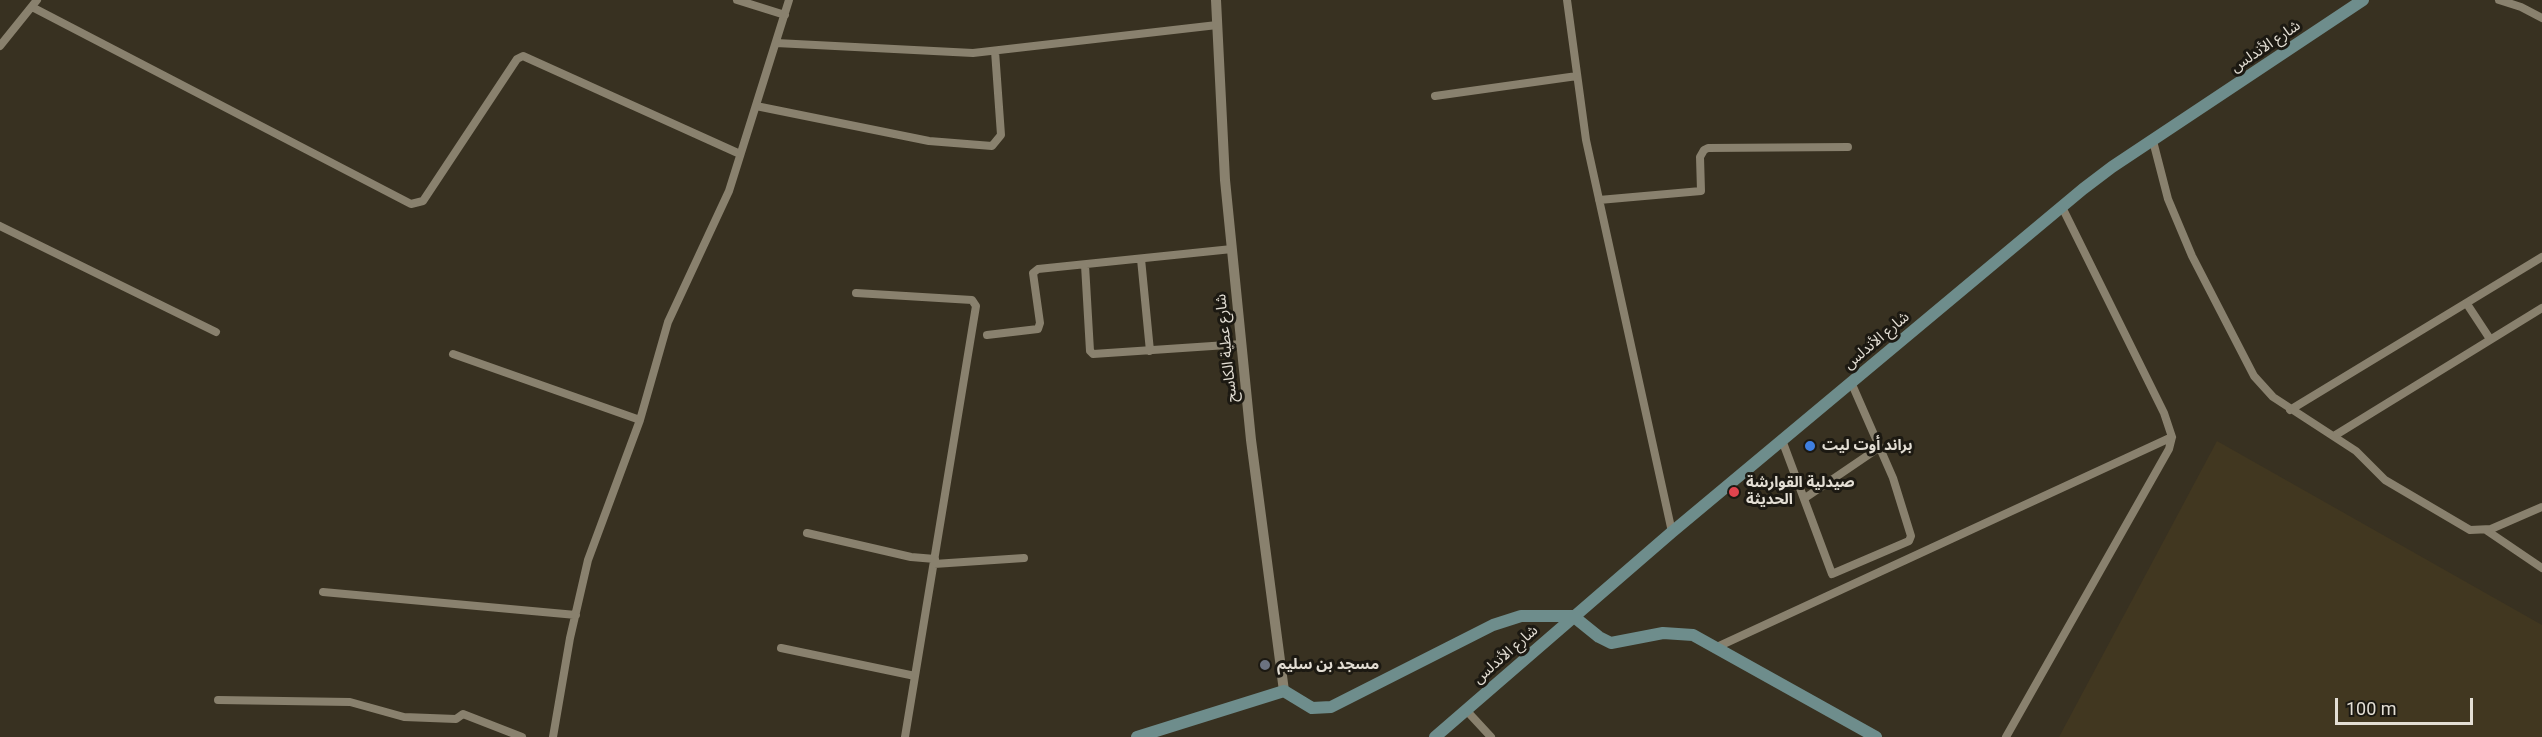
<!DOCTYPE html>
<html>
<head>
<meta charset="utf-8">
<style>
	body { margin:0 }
	#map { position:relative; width:2542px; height:737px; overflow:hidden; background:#383121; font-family:Roboto,sans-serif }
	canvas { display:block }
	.scale { position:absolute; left:2335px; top:698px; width:138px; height:27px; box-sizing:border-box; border:3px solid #e3ded4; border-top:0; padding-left:8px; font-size:18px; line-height:21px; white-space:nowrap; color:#e3ded4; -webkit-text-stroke:4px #1c1912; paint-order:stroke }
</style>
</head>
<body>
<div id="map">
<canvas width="2542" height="737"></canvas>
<div class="scale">100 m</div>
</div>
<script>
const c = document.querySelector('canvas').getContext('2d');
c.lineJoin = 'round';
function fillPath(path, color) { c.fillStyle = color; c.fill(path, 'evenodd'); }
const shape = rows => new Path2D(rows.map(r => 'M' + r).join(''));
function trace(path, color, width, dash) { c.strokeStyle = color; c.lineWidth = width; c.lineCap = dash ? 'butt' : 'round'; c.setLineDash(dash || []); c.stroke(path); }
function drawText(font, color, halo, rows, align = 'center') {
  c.font = font + ' Roboto,"Noto Sans Arabic",sans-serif'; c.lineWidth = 6; c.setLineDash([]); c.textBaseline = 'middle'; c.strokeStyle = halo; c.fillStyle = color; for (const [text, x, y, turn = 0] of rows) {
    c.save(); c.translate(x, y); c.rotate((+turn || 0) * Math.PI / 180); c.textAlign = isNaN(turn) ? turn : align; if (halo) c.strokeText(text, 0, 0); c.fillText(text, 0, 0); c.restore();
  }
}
const built = shape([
	[2217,441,2542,625,2542,737,2059,737]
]);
const minor = shape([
	[737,0,785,15],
	[1567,0,1586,140,1672,532],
	[2499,0,2521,7,2542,18],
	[32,7,411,204,423,201,517,59,523,56,740,154],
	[776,43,973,53,1217,25],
	[0,46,37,0],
	[1435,96,1577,76],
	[756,106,929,141,992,146,1001,135,995,51],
	[2153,141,2168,199,2192,256,2254,376,2273,397,2356,451,2385,480,2470,530,2491,529,2542,507],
	[1599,200,1701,191,1700,157,1704,150,1708,148,1848,147],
	[0,226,216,332],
	[1141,259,1150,351],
	[1085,265,1090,351,1093,354,1242,344],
	[856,293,972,300,976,306,905,737],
	[2467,304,2490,339],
	[987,335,1038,329,1040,323,1033,273,1038,269,1232,249],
	[453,354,640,420],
	[2290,410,2542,257],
	[2334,436,2542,308],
	[1782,440,1832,574,1909,541,1911,536,1893,478,1851,382],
	[1805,498,1880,447],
	[2486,530,2542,568],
	[807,533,911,557,935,559],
	[934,564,1024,558],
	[323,592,576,615],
	[1717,647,2172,437],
	[781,648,915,676],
	[218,700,350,702,404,717,456,719,463,714,522,737],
	[1466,710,1491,737],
	[553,737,570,638,588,560,640,420,668,322,729,191,789,0],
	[2006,737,2169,449,2172,437,2164,413,2062,207]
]);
const tertiary = shape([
	[1216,0,1225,180,1251,440,1284,691]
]);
const secondary = shape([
	[1137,737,1284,691,1312,708,1331,707,1493,625,1521,616,1573,616,1599,637,1611,643,1663,633,1693,635,1876,737],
	[1435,737,1672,532,2083,189,2112,167,2363,0]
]);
const markers = [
	[1810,446,6,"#3f7fe0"],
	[1734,492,6,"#e0444e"],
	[1265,665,6,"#6b7280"]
];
const streetNames = [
	["شارع الأندلس",2266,47,-34],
	["شارع الأندلس",1877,341,-40],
	["شارع عطية الكاسح",1227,348,-96],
	["شارع الأندلس",1506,655,-41]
];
const poiNames = [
	["براند أوت ليت",1822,446],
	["صيدلية القوارشة",1746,483],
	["الحديثة",1746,500],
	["مسجد بن سليم",1277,665]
];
fillPath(built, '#413720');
trace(minor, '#89816e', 8);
trace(tertiary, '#89816e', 10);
trace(secondary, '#6e8d8c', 12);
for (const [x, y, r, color] of markers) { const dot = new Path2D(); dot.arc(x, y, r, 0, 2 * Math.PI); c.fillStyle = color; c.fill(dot); trace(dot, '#1c1912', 2); }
drawText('15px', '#e3ded4', '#1c1912', streetNames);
drawText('bold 15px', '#e3ded4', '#1c1912', poiNames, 'left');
</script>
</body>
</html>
